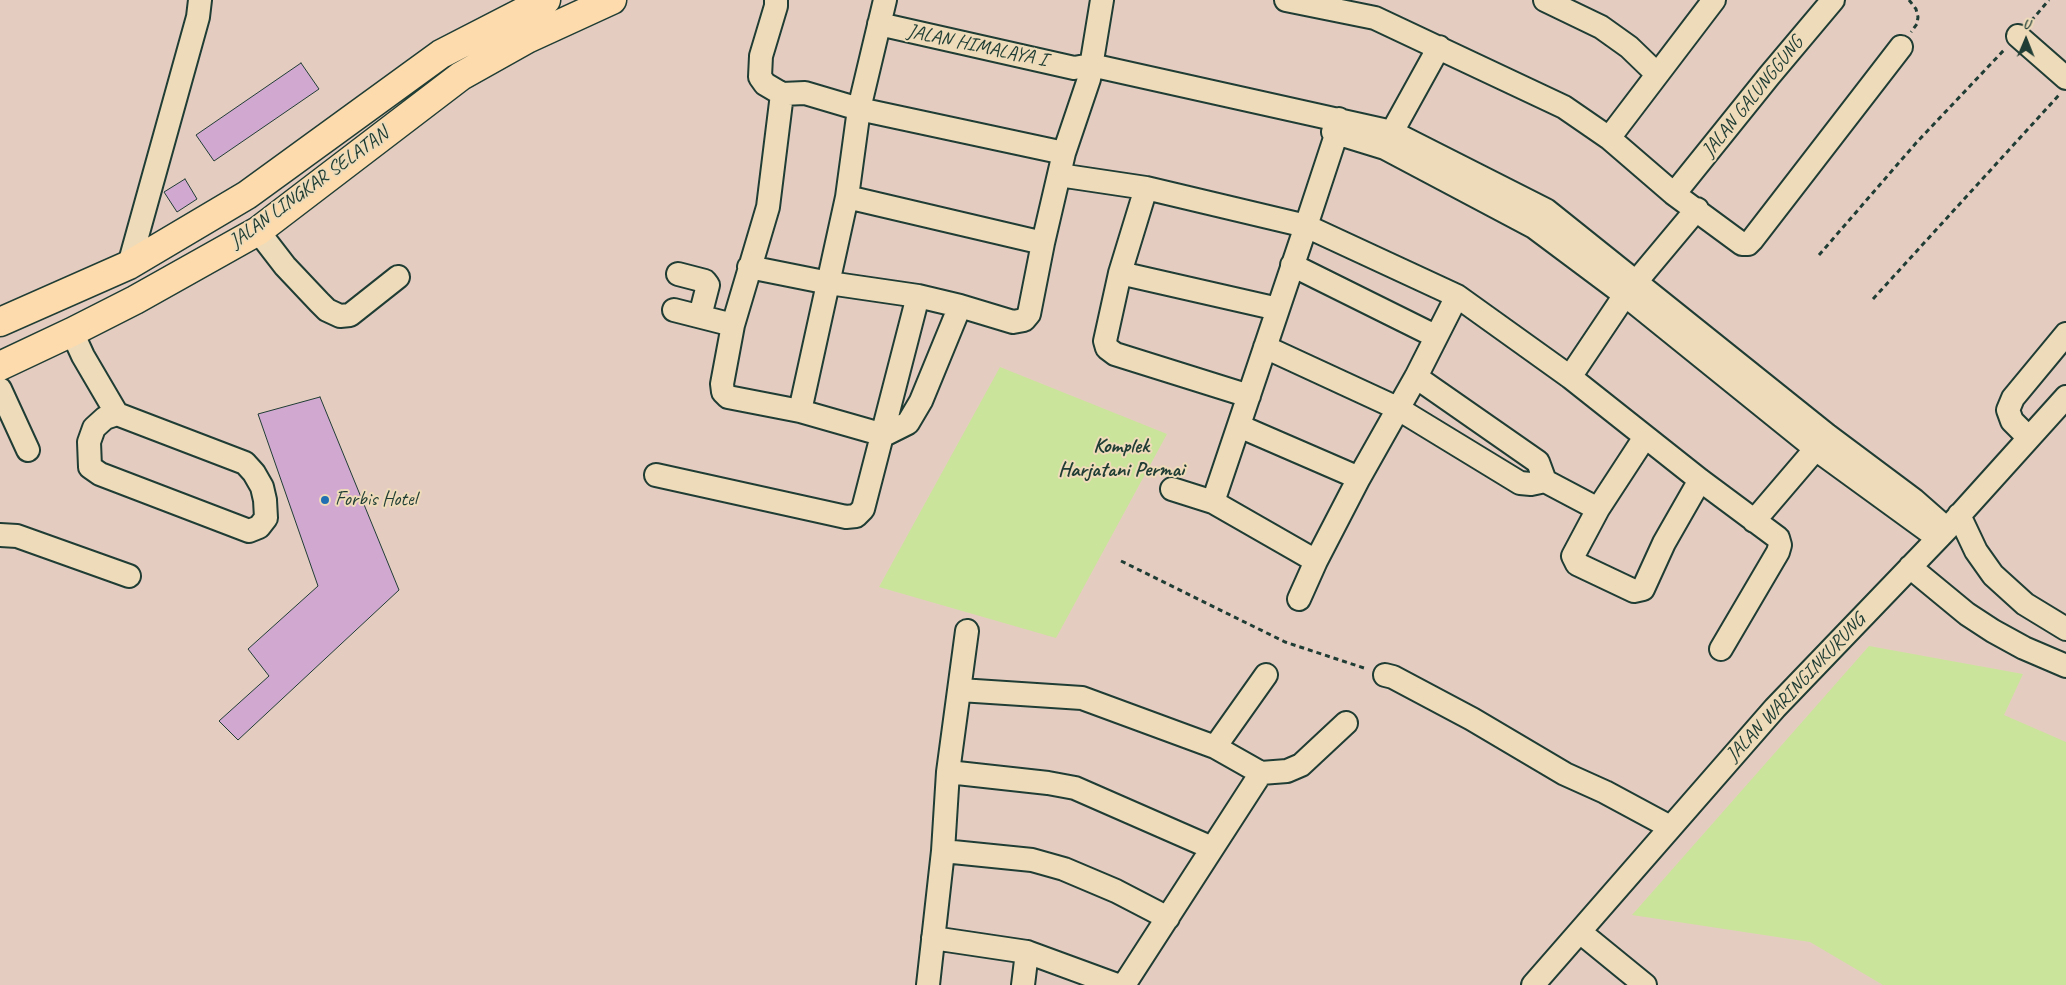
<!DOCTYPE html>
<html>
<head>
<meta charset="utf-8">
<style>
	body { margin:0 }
	#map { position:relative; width:2066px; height:985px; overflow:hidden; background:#e5ccc0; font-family:Caveat,sans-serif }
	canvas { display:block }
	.north { position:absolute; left:2001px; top:15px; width:50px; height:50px; -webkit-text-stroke:4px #eedbb9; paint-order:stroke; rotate:1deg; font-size:14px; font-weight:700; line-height:20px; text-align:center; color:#1f3d34 }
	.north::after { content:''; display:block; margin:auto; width:18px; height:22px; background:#1f3d34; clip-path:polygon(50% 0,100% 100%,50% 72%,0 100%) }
</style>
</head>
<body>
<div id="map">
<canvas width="2066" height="985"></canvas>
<div class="north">U</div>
</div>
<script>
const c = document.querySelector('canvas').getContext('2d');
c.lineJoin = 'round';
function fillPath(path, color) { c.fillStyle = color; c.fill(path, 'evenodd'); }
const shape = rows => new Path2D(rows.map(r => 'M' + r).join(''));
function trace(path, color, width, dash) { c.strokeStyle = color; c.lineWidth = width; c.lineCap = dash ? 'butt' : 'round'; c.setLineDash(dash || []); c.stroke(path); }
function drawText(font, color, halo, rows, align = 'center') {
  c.font = font + ' Caveat,sans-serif'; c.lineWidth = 4; c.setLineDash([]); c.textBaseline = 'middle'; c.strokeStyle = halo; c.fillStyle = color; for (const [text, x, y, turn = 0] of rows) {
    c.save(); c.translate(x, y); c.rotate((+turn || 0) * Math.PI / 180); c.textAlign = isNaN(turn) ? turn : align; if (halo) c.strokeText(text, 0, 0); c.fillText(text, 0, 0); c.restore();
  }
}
const green = shape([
	[1000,367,1167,434,1056,638,879,587],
	[1869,646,2023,674,2004,715,2066,742,2066,985,1883,985,1810,942,1632,915]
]);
const building = shape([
	[301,63,319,89,214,161,196,135,301,63],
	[185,179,197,199,177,212,164,192,185,179],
	[320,397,399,590,238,740,219,721,269,676,248,649,318,586,258,414,320,397]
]);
const path = shape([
	[1909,0,1916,9,1918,17,1917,24,1911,32],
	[2031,21,2049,0],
	[1819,255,1916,143,2004,50],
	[1873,299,2059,95],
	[1121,561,1285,642,1367,669]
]);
const minor = shape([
	[776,0,776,6,761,56,760,77,765,84,782,94,805,93,859,109,1064,153],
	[1286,0,1375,18,1564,107,1609,138,1674,194,1742,244,1748,244,1752,240,1901,47],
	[1545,0,1601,27,1629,47,1657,74],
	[879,24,1074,68,1091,65,1392,132,1546,210,1827,435,1914,500,1947,529],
	[2018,36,2066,78],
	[782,94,768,207,733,325,722,384,723,392,728,397,800,411,884,435,908,423,921,401,960,306],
	[1333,132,1385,148,1534,227,1625,295,1817,450,1938,538],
	[1609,138,1714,0],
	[1386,146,1392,132,1439,47],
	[1059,175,1146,188,1306,226,1457,296,1570,377,1700,480,1778,538,1780,545,1778,552,1721,649],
	[1146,188,1120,273,1105,341,1107,348,1115,354,1249,396],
	[1674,194,1769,76,1833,0],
	[847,197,1043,243],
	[258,231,285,266,319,302,327,310,340,316,350,315,398,277],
	[129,265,198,17,200,0],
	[1292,265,1435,336],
	[749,267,829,283,918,296,960,306,1013,322,1024,320,1029,314,1043,243,1064,153,1089,79,1102,0],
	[1120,273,1278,309],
	[678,274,705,281,708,285,700,316],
	[674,310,733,325],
	[72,332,83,356,117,414],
	[1265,347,1397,408,1520,483,1531,484,1545,481,1598,509],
	[1416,377,1538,462,1545,481],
	[1570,377,1625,295,1697,209],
	[0,389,28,450],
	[800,411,847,197,859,109,885,0],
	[117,414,245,463,254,473,262,487,265,500,266,518,259,527,249,531,100,474,90,467,89,442,94,428,105,418,117,414],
	[1239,426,1359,478],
	[1645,437,1598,509,1573,556,1577,564,1634,591,1643,589,1664,543,1700,480],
	[2029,438,2012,421,2008,410,2013,398,2066,334],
	[656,475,846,517,856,516,863,509,918,296],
	[1172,489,1213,502,1316,561],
	[1213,502,1306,226,1337,132,1339,119],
	[1959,515,1976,551,1993,575,2025,604,2066,629],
	[1754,521,1825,438],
	[0,535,17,536,129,576],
	[1910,567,1967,614,1993,631,2024,648,2066,666],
	[1299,599,1316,561,1359,478,1416,377,1457,296],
	[1385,675,1393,677,1472,719,1565,774,1605,792,1670,827],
	[960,690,1082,698,1215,747,1261,773],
	[1215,747,1266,675],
	[948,772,1048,783,1075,788,1212,848],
	[943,851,1032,860,1064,869,1116,891,1168,918],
	[1580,932,1645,985],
	[933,938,1027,952,1117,985],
	[928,985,943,851,948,772,967,631],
	[1023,985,1027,952],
	[1124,985,1261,773,1287,771,1301,765,1346,723],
	[1533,985,1775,708,1947,529,2066,397]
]);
const highway = shape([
	[0,322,129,265,247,195,441,54,546,0],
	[0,366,72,332,135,300,258,231,461,76,527,39,612,0]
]);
const markers = [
	[325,500,5,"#1f6fb2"]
];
const streetNames = [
	["JALAN HIMALAYA I",977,46,12],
	["JALAN GALUNGGUNG",1753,97,-51],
	["JALAN LINGKAR SELATAN",309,188,-36],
	["JALAN WARINGINKURUNG",1796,688,-47]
];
const poiNames = [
	["Forbis Hotel",335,500]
];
const neighbourhoodNames = [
	["Komplek",1121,446],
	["Harjatani Permai",1121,470]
];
fillPath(green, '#cae59b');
fillPath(building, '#d1a9d0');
trace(building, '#1f3d34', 1);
trace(minor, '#1f3d34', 26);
trace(highway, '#1f3d34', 31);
trace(path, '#1f3d34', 3, [5, 4]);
trace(minor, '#eedbb9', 22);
trace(highway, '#fedbac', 28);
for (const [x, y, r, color] of markers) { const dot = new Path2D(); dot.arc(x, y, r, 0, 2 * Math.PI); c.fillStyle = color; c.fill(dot); trace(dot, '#eedbb9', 2); }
drawText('20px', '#1f3d34', '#eedbb9', streetNames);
drawText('20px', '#1f3d34', '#eedbb9', poiNames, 'left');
drawText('bold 21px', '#1f3d34', '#eedbb9', neighbourhoodNames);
</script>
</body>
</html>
